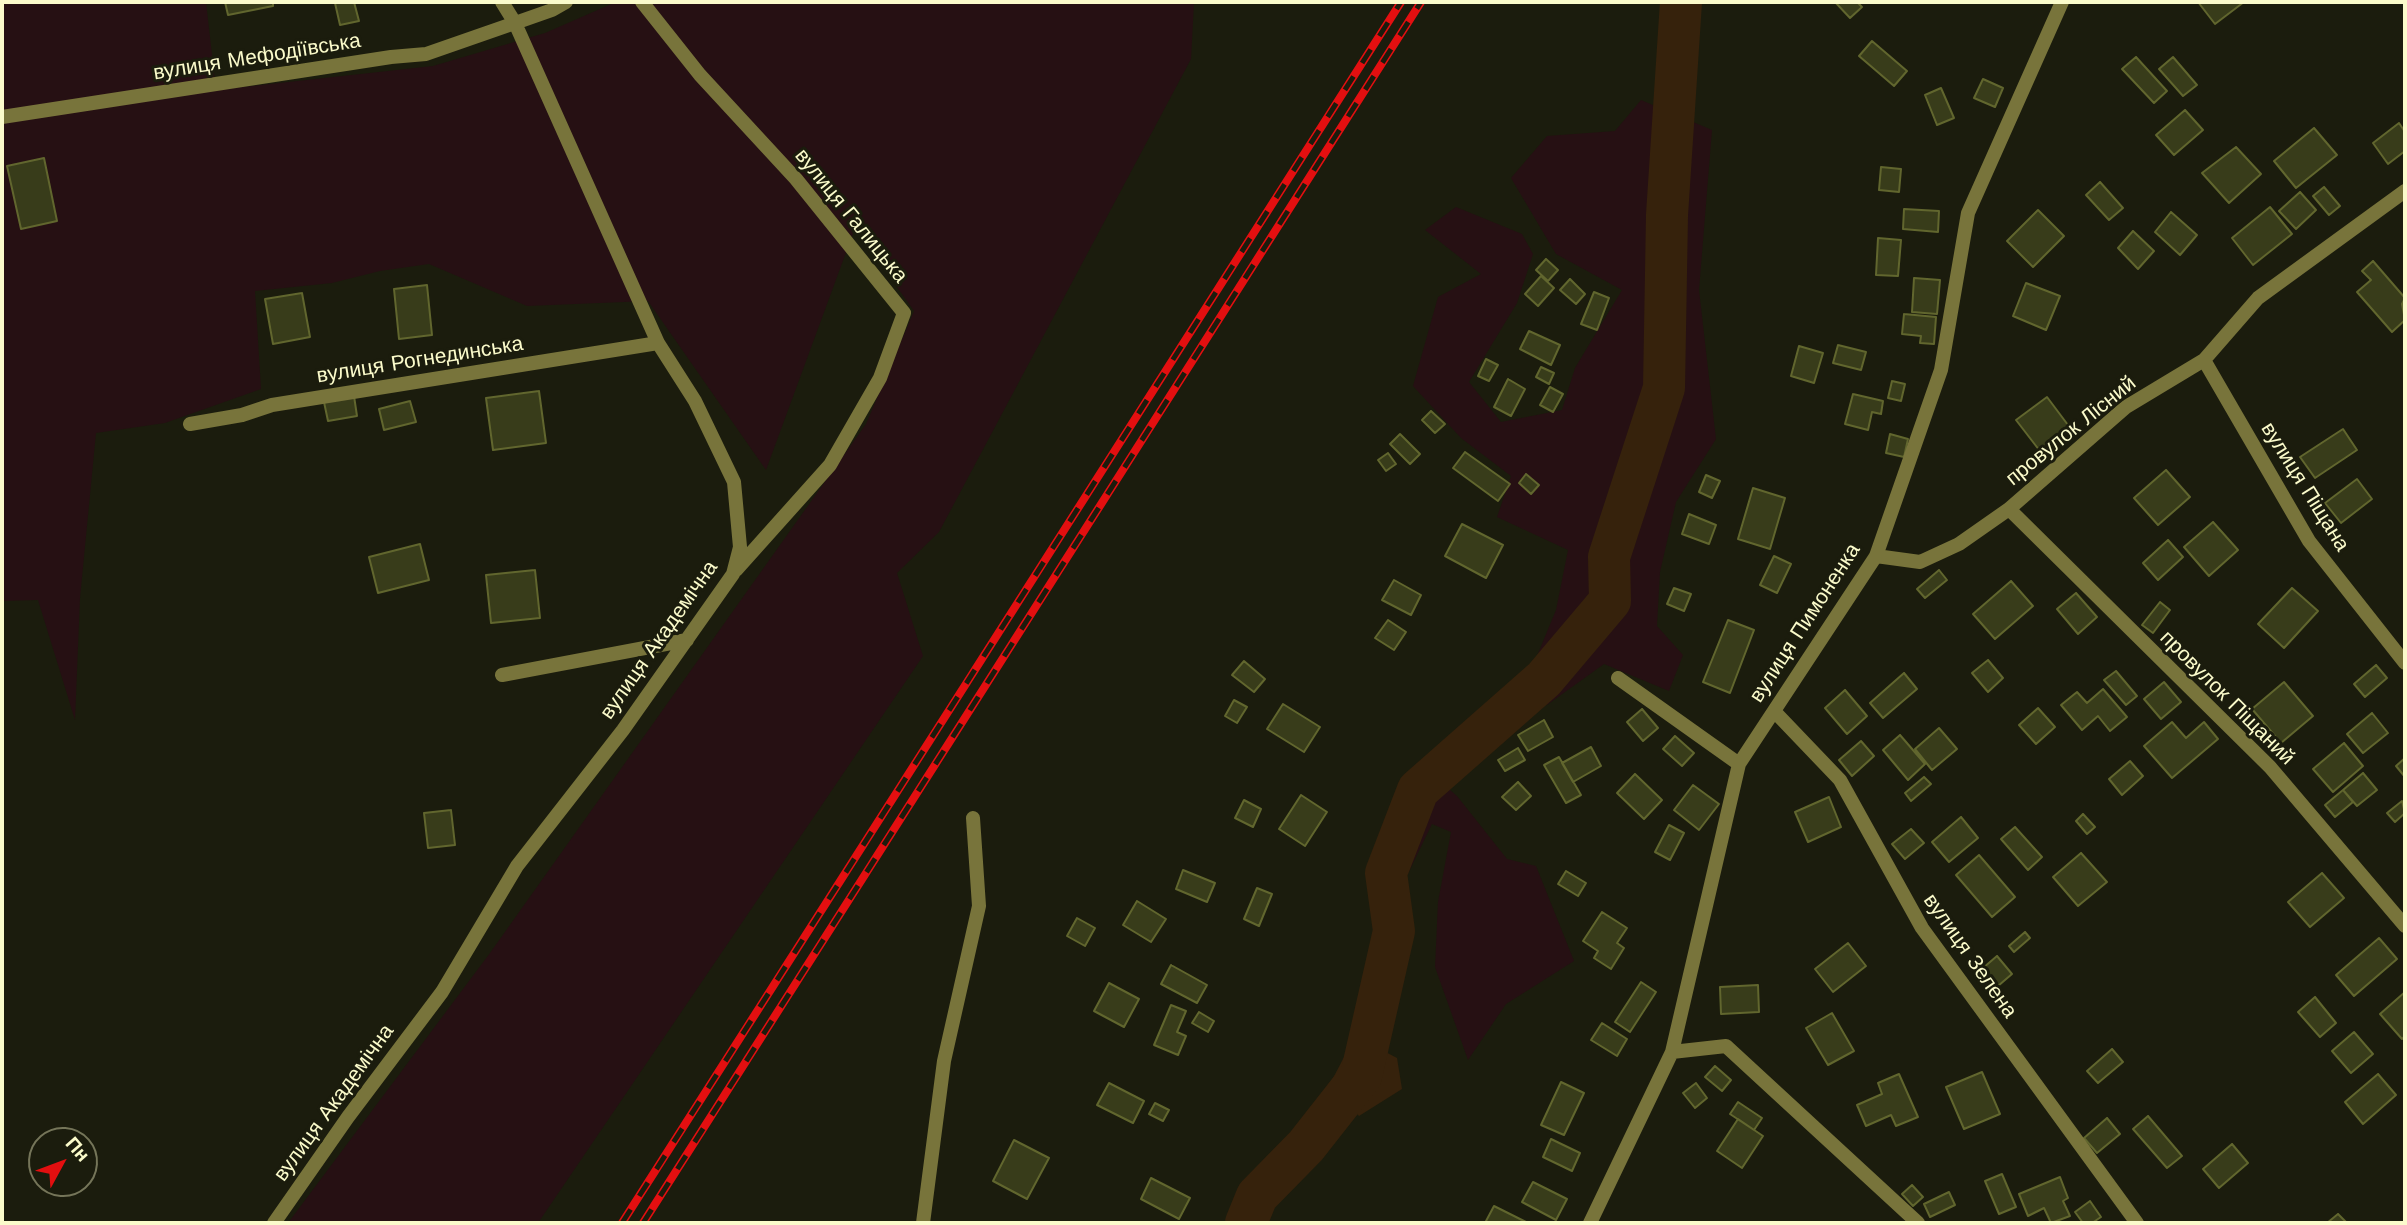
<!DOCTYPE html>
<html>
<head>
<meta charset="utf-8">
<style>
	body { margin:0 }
	#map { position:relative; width:2407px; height:1225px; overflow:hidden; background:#1b1c0d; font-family:"Work Sans",sans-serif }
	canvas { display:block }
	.frame { position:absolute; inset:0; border:4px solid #fbfbcb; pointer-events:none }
	.north { position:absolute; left:28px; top:1127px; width:70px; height:70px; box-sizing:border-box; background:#1b1c0d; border:2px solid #757559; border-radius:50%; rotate:49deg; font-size:19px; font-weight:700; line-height:28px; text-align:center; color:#fbfbcb }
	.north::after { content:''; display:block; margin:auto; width:24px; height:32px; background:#e30f10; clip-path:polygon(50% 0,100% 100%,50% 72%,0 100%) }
</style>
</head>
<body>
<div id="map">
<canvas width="2407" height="1225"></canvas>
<div class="frame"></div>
<div class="north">Пн</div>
</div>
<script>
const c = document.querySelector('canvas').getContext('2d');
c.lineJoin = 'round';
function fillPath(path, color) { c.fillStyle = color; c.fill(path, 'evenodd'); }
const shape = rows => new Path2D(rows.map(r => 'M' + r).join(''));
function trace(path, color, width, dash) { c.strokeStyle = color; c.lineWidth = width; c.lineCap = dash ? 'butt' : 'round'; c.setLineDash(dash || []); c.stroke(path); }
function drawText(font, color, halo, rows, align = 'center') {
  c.font = font + ' "Work Sans",sans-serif'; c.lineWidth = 6; c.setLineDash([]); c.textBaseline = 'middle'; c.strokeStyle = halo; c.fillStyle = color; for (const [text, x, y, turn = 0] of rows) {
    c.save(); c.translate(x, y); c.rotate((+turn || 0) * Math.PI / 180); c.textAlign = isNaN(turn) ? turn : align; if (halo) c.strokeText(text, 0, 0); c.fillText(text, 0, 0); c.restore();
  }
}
const green = shape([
	[2,2,206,2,216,90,433,66,545,33,616,2,1194,2,1191,59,939,532,897,573,923,656,538,1223,288,1223,490,953,866,424,914,311,855,228,766,470,648,301,527,306,429,264,380,271,332,283,255,291,261,389,165,423,96,433,80,598,75,720,38,600,2,601],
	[1641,100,1712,130,1699,290,1716,439,1676,502,1660,572,1657,626,1683,655,1669,691,1604,664,1547,705,1532,668,1556,610,1568,550,1497,517,1511,476,1461,438,1413,386,1438,297,1481,274,1425,230,1456,207,1522,234,1533,254,1517,303,1469,382,1501,422,1562,410,1575,368,1622,290,1556,254,1511,178,1547,136,1615,131],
	[1421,765,1457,796,1507,859,1536,866,1574,961,1506,1004,1468,1060,1435,967,1438,902,1451,832,1432,824,1400,890,1379,851]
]);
const water = shape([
	[1355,1036,1397,1058,1402,1089,1359,1116,1330,1084]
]);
const river = shape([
	[1246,1223,1257,1196,1306,1146,1361,1076,1394,931,1386,873,1418,790,1544,679,1610,601,1609,557,1664,388,1667,215,1681,2]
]);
const building = shape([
	[225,2,273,2,273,6,228,15,225,2],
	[354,2,359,21,340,25,335,3,354,2],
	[1835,2,1857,2,1862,7,1850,18,1835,2],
	[2198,2,2244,2,2215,24,2198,2],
	[1872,41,1907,71,1894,86,1859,56,1872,41],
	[2136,57,2167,91,2154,103,2122,69,2136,57],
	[2173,57,2197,85,2183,96,2159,69,2173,57],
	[1983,79,2003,88,1995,107,1974,98,1983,79],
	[1941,88,1954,118,1937,125,1925,95,1941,88],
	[2185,110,2203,130,2174,155,2156,135,2185,110],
	[2399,123,2405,132,2405,151,2388,164,2373,143,2399,123],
	[2314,128,2337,155,2296,188,2274,161,2314,128],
	[2236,147,2261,174,2229,203,2202,173,2236,147],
	[44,158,57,221,21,229,7,166,44,158],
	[1881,167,1901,169,1899,192,1879,190,1881,167],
	[2100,182,2123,208,2109,220,2086,195,2100,182],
	[2324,187,2340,206,2329,215,2313,196,2324,187],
	[2300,192,2316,210,2296,229,2279,211,2300,192],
	[2270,207,2292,234,2253,265,2232,238,2270,207],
	[1904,209,1939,211,1938,232,1903,229,1904,209],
	[2038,210,2064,236,2033,267,2007,241,2038,210],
	[2171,212,2197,235,2180,255,2155,232,2171,212],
	[2133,231,2154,251,2138,269,2118,248,2133,231],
	[1878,238,1901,240,1898,276,1876,275,1878,238],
	[1546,259,1558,270,1548,281,1536,270,1546,259],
	[2373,261,2405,298,2402,304,2405,320,2392,332,2357,292,2371,280,2362,271,2373,261],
	[1541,276,1554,288,1538,306,1525,294,1541,276],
	[1914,278,1940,280,1937,314,1912,312,1914,278],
	[1570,279,1585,294,1576,304,1560,290,1570,279],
	[2026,283,2060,296,2046,330,2013,316,2026,283],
	[427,285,432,335,399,339,394,289,427,285],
	[1594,292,1609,298,1597,330,1581,324,1594,292],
	[302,293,310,337,273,344,265,299,302,293],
	[1904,314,1936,317,1934,344,1920,343,1921,336,1902,334,1904,314],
	[1529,331,1560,345,1551,365,1520,349,1529,331],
	[1838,345,1866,352,1861,370,1833,363,1838,345],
	[1799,346,1823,353,1814,383,1791,376,1799,346],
	[1486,359,1498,365,1489,381,1478,376,1486,359],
	[1541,367,1554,373,1549,384,1536,377,1541,367],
	[1508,379,1525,389,1511,416,1494,407,1508,379],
	[1892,381,1905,384,1901,401,1888,398,1892,381],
	[1550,387,1563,394,1553,412,1540,405,1550,387],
	[539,391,546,443,493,450,486,398,539,391],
	[1853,394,1883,401,1881,414,1872,412,1868,430,1845,424,1853,394],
	[354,396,357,416,328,421,324,402,354,396],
	[2047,397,2074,433,2043,455,2016,420,2047,397],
	[410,401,416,422,384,430,379,409,410,401],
	[1431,411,1445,424,1435,433,1422,420,1431,411],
	[2343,429,2357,450,2315,478,2300,457,2343,429],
	[1400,434,1420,454,1410,464,1390,444,1400,434],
	[1890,434,1908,439,1904,457,1886,453,1890,434],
	[1465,452,1510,484,1498,501,1453,468,1465,452],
	[1388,453,1396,464,1386,471,1378,460,1388,453],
	[2166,470,2190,497,2158,525,2134,498,2166,470],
	[1526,474,1539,485,1531,494,1519,483,1526,474],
	[1706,475,1720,481,1712,498,1699,492,1706,475],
	[2357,479,2372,499,2341,523,2325,503,2357,479],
	[1753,488,1785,498,1770,549,1738,539,1753,488],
	[1689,514,1716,525,1709,544,1682,534,1689,514],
	[2213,522,2238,550,2209,576,2184,547,2213,522],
	[1462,524,1503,545,1486,578,1445,556,1462,524],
	[2168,540,2183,557,2158,580,2143,563,2168,540],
	[420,544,429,580,378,593,369,557,420,544],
	[1774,556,1791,564,1777,593,1760,585,1774,556],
	[535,570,540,618,491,623,486,575,535,570],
	[1939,570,1947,580,1925,598,1917,589,1939,570],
	[1394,580,1421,595,1411,615,1382,600,1394,580],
	[2011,581,2033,606,1995,639,1973,614,2011,581],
	[1674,588,1691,594,1684,611,1667,604,1674,588],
	[2292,588,2318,611,2284,648,2258,624,2292,588],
	[2076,593,2097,617,2078,634,2057,609,2076,593],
	[2160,602,2170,610,2153,633,2142,625,2160,602],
	[1388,620,1406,632,1394,650,1375,638,1388,620],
	[1728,620,1754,630,1730,693,1703,682,1728,620],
	[1988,660,2003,678,1988,692,1972,673,1988,660],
	[1244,661,1265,679,1254,692,1232,675,1244,661],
	[2376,665,2387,678,2365,697,2354,684,2376,665],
	[2116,671,2137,696,2126,705,2104,680,2116,671],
	[1904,673,1917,689,1883,718,1870,703,1904,673],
	[2164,682,2181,702,2161,719,2144,699,2164,682],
	[2284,682,2313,716,2281,743,2252,709,2284,682],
	[2103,689,2127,717,2110,731,2098,716,2082,730,2061,705,2077,692,2087,703,2103,689],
	[1845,690,1867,716,1847,734,1825,708,1845,690],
	[1234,700,1247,707,1237,723,1225,716,1234,700],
	[1283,704,1320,727,1304,752,1267,729,1283,704],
	[2038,708,2055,727,2036,744,2019,725,2038,708],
	[1642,709,1658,728,1643,741,1627,722,1642,709],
	[2372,713,2388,733,2363,753,2347,734,2372,713],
	[1544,720,1553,737,1528,751,1518,735,1544,720],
	[2172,722,2186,738,2204,722,2218,739,2172,778,2144,746,2172,722],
	[1939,728,1957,749,1932,770,1915,749,1939,728],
	[1900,735,1925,764,1908,780,1883,750,1900,735],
	[1675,736,1694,753,1682,766,1663,749,1675,736],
	[1861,741,1874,756,1852,776,1839,760,1861,741],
	[2344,743,2363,766,2333,792,2313,769,2344,743],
	[1591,747,1601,766,1573,782,1562,763,1591,747],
	[1518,748,1525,760,1505,771,1498,760,1518,748],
	[1559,757,1581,795,1566,803,1544,765,1559,757],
	[2405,758,2405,777,2396,766,2405,758],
	[2130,761,2143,776,2122,795,2109,779,2130,761],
	[2363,773,2377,790,2357,806,2343,790,2363,773],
	[1635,774,1662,800,1644,819,1617,793,1635,774],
	[1924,777,1931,784,1911,801,1905,793,1924,777],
	[1518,782,1531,796,1516,810,1502,797,1518,782],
	[1693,785,1719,804,1699,830,1674,810,1693,785],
	[2343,790,2353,802,2335,817,2325,805,2343,790],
	[1301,795,1327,812,1305,846,1279,829,1301,795],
	[1829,797,1841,827,1808,842,1795,812,1829,797],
	[1244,800,1261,809,1253,827,1235,818,1244,800],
	[2402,801,2405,813,2395,822,2387,813,2402,801],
	[451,810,455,845,428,848,424,813,451,810],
	[2083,814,2095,827,2087,834,2076,821,2083,814],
	[1961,817,1978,838,1949,862,1932,842,1961,817],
	[1669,825,1684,833,1670,860,1655,852,1669,825],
	[2015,827,2042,857,2028,870,2001,839,2015,827],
	[1911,829,1924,843,1905,859,1892,844,1911,829],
	[2081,853,2107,882,2078,906,2053,877,2081,853],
	[1979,855,2015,897,1992,917,1956,875,1979,855],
	[1183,870,1215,883,1207,902,1176,889,1183,870],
	[1566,871,1586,883,1578,896,1558,884,1566,871],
	[2322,873,2344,898,2310,927,2288,902,2322,873],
	[1257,888,1272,894,1259,926,1244,919,1257,888],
	[1137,901,1166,919,1151,942,1123,925,1137,901],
	[1602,912,1627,928,1617,943,1624,948,1611,969,1594,958,1598,951,1583,941,1602,912],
	[1077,918,1095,928,1085,946,1067,936,1077,918],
	[2025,932,2030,938,2014,952,2009,946,2025,932],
	[2379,938,2397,959,2354,996,2336,975,2379,938],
	[1848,943,1866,966,1833,992,1815,969,1848,943],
	[1997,956,2012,974,1991,992,1976,974,1997,956],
	[1171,965,1207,985,1197,1003,1161,984,1171,965],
	[1641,982,1656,992,1630,1032,1615,1022,1641,982],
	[1109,983,1139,999,1124,1027,1094,1011,1109,983],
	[1758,985,1759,1012,1721,1014,1720,987,1758,985],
	[2405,992,2405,1036,2402,1039,2380,1014,2405,992],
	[2315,997,2336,1023,2320,1037,2298,1012,2315,997],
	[1171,1005,1186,1011,1177,1032,1186,1036,1178,1055,1154,1045,1171,1005],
	[1199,1012,1214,1021,1208,1032,1192,1023,1199,1012],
	[1832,1013,1854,1051,1828,1065,1806,1028,1832,1013],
	[1602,1023,1627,1039,1617,1056,1591,1040,1602,1023],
	[2354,1032,2373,1054,2351,1073,2332,1051,2354,1032],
	[2112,1049,2123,1062,2098,1083,2087,1071,2112,1049],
	[1715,1066,1731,1080,1722,1091,1705,1077,1715,1066],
	[1982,1072,2000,1114,1964,1129,1946,1087,1982,1072],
	[1899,1074,1918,1117,1896,1126,1891,1115,1866,1126,1857,1105,1882,1094,1878,1083,1899,1074],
	[2378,1074,2396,1095,2363,1124,2345,1102,2378,1074],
	[1561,1082,1584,1093,1564,1135,1541,1125,1561,1082],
	[1109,1083,1144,1101,1133,1123,1097,1105,1109,1083],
	[1696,1083,1707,1098,1695,1108,1683,1093,1696,1083],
	[1738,1102,1762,1118,1754,1130,1730,1114,1738,1102],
	[1155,1103,1169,1110,1163,1121,1149,1114,1155,1103],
	[2148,1116,2182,1156,2167,1168,2133,1129,2148,1116],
	[2107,1118,2120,1134,2097,1153,2084,1138,2107,1118],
	[1738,1119,1763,1136,1742,1168,1717,1151,1738,1119],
	[1551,1139,1580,1153,1572,1171,1543,1157,1551,1139],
	[1014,1140,1049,1158,1027,1199,993,1181,1014,1140],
	[2232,1144,2248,1163,2219,1188,2203,1169,2232,1144],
	[2002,1174,2016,1207,1999,1214,1985,1181,2002,1174],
	[2060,1177,2068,1198,2063,1201,2070,1216,2051,1223,2044,1208,2028,1216,2019,1194,2060,1177],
	[1151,1178,1190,1198,1179,1219,1141,1199,1151,1178],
	[1533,1182,1567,1199,1556,1220,1522,1202,1533,1182],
	[1912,1185,1923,1197,1913,1206,1902,1194,1912,1185],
	[1949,1192,1955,1205,1930,1217,1924,1204,1949,1192],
	[2090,1201,2101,1217,2092,1223,2083,1223,2075,1212,2090,1201],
	[1494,1206,1528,1223,1485,1223,1494,1206],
	[2338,1214,2347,1223,2327,1223,2338,1214]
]);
const street = shape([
	[502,2,515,23,552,10,566,2],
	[642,2,700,75,796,179,904,313,880,378,830,465,736,570],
	[2,117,391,57,426,54,515,23,658,343,695,401,734,482,740,547,733,574,623,730,517,866,442,992,348,1117,274,1223],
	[2204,360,2309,541,2405,663],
	[190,424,242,415,272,405,658,343],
	[2009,509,2270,767,2405,926],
	[1876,556,1920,562,1959,544,2009,509,2126,407,2204,360,2258,298,2405,191],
	[502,675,687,640],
	[1618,678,1739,764],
	[1774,711,1840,780,1922,928,2137,1223],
	[1672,1052,1726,1046,1918,1223],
	[923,1223,944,1061,979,906,973,818],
	[1590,1223,1672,1052,1739,764,1876,556,1941,370,1968,213,2062,2]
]);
const rail = shape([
	[622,1223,1401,2],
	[643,1223,1421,2]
]);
const streetNames = [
	["вулиця Мефодіївська",257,57,-9],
	["вулиця Галицька",851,216,51],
	["вулиця Рогнединська",420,360,-9],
	["провулок Лісний",2071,431,-39],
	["вулиця Піщана",2305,487,58],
	["вулиця Пимоненка",1805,623,-57],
	["вулиця Академічна",659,640,-55],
	["провулок Піщаний",2227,698,45],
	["вулиця Зелена",1970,956,55],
	["вулиця Академічна",334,1103,-54]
];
fillPath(green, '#261013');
fillPath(water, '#36220c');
trace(river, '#36220c', 42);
fillPath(building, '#383c1a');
trace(building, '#61662e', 2);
trace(street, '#78743b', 14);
trace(rail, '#e30f10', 8);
trace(rail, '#1b1c0d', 5, [16]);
drawText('21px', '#fbfbcb', '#1b1c0d', streetNames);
</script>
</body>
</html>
